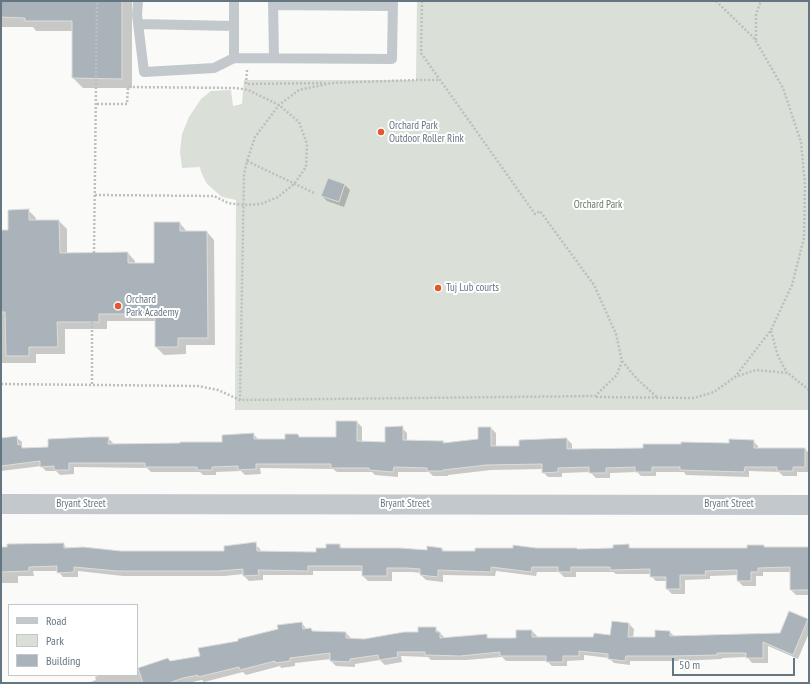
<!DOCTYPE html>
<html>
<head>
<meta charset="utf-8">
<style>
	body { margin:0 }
	#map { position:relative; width:810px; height:684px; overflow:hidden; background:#fafaf8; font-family:"PT Sans Narrow",sans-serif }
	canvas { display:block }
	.frame { position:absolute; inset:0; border:2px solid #657683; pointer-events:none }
	.legend { position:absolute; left:8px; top:604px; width:130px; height:72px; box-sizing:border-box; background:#fff; border:1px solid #c1c8cd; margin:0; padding:5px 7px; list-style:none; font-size:12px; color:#657683 }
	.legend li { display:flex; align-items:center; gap:8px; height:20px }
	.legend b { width:20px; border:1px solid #c1c8cd }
	.scale { position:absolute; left:672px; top:658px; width:123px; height:18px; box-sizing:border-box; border:2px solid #657683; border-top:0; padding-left:5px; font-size:12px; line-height:14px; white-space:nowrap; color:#657683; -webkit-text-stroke:3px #fff; paint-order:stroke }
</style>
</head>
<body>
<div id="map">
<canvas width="810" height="684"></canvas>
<div class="frame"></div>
<ul class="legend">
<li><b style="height:5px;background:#c3c8cc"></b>Road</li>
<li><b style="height:11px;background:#dadfd7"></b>Park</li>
<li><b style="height:11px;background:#aab3b9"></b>Building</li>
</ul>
<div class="scale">50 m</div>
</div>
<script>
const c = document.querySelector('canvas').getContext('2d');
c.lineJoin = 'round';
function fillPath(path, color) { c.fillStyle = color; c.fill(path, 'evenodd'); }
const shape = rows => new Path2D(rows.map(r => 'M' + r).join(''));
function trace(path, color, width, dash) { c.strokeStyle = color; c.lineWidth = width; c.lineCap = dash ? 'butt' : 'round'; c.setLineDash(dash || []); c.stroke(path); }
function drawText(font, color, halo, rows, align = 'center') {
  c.font = font + ' "PT Sans Narrow",sans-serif'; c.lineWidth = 4; c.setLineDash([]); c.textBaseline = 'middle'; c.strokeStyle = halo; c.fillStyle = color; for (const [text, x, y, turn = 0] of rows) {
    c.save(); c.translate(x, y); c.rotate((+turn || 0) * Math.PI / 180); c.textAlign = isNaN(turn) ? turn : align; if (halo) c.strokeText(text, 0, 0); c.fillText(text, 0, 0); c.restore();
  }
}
const green = shape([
	[417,1,809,1,809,410,235,410,236,200,222,197,207,184,201,172,200,167,182,168,180,152,182,134,189,117,201,99,211,91,231,90,233,106,242,104,244,80,416,80]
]);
const shadow = shape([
	[1,1,132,1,132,88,83,88,73,78,73,31,36,31,33,27,1,27],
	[328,179,345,185,350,190,344,207,327,201,322,196],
	[28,210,36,218,36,221,59,221,67,229,67,254,128,253,135,261,135,264,155,264,180,223,187,232,207,232,214,240,215,345,186,345,186,354,164,355,156,347,156,321,107,321,107,329,65,329,65,354,36,354,36,363,1,363,1,231,9,231],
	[357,422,362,427,362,442,386,443,402,428,407,433,407,441,443,442,445,444,479,440,491,428,496,433,496,447,520,446,567,439,572,444,572,450,644,449,730,444,753,441,758,446,758,449,805,449,809,453,809,472,797,472,797,476,783,476,779,472,749,471,749,477,686,475,684,472,656,472,656,476,641,476,637,472,610,473,610,478,596,478,590,472,562,473,562,477,548,477,543,472,543,469,491,470,448,475,448,476,433,476,429,472,398,472,398,477,375,475,372,472,337,472,333,469,260,468,261,474,245,475,241,471,216,472,216,475,203,475,200,472,151,472,147,468,74,467,74,474,60,475,56,471,46,471,41,466,1,471,1,439,16,437,22,442,22,447,25,449,49,448,108,438,113,443,113,445,223,443,253,434,259,440,286,440,298,435,301,438,337,438],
	[63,544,68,549,121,552,225,552,255,544,260,549,261,552,317,553,339,545,343,549,428,552,442,549,446,552,536,549,614,549,628,545,632,549,748,549,764,546,767,548,809,549,809,595,796,595,791,590,791,572,763,572,763,576,756,576,756,586,743,586,738,581,738,575,710,576,710,579,685,580,685,594,672,594,667,589,667,581,656,581,651,576,651,574,616,574,613,572,576,572,576,577,564,577,559,572,537,572,536,576,496,571,495,576,443,575,443,582,426,580,421,575,421,573,412,572,392,572,392,581,368,581,363,576,363,571,313,571,313,575,263,575,263,580,249,581,244,576,244,574,224,576,123,576,78,571,78,577,63,577,58,571,33,571,34,576,18,576,18,583,2,583,1,582,1,548],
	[808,620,809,621,809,633,798,659,768,646,768,663,752,663,747,657,722,658,722,659,679,661,630,661,630,665,614,663,609,658,584,655,584,660,567,661,567,666,552,666,547,661,506,661,502,657,466,660,431,660,428,657,401,656,402,662,385,665,380,660,355,664,355,667,336,666,331,661,331,659,295,663,295,666,281,668,280,666,246,675,243,672,204,682,202,680,187,683,88,683,96,680,95,677,101,675,137,675,137,670,168,659,172,662,201,657,239,642,302,623,307,630,311,629,314,632,346,633,351,638,364,640,419,633,435,628,445,638,486,635,490,639,517,639,517,631,532,631,537,636,537,638,594,638,611,636,613,622,629,624,634,629,633,638,656,638,670,632,675,637,781,634]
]);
const building = shape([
	[1,1,122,1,122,79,72,78,72,21,25,21,25,18,1,17,1,1],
	[328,178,345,184,339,202,321,196,328,178],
	[29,209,29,220,59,220,60,253,128,252,128,263,154,263,154,222,180,222,180,231,207,231,208,338,178,338,178,347,155,347,155,314,99,314,99,322,57,322,58,347,29,347,29,356,6,356,5,312,1,312,1,230,8,230,8,210,29,209],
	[336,421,357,421,357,441,385,442,385,427,403,426,403,440,444,441,443,443,478,439,478,427,491,427,491,446,519,446,519,440,567,438,567,449,574,449,643,448,643,444,681,444,681,442,729,443,729,439,754,440,754,448,805,448,805,467,793,467,793,471,777,471,777,467,745,467,744,472,680,470,680,467,652,467,652,472,635,472,635,467,606,468,606,473,589,473,589,467,558,468,558,472,542,473,542,464,486,465,443,470,443,471,427,471,427,468,394,467,393,472,369,470,369,468,331,468,331,464,256,464,256,469,238,470,238,466,212,467,212,470,197,470,197,467,145,467,145,463,69,463,69,470,54,470,54,466,40,467,40,461,1,466,1,438,17,436,18,445,21,444,22,448,48,447,48,439,91,437,109,437,108,444,180,443,180,442,222,442,222,435,254,433,254,439,285,439,285,434,298,434,299,437,336,437,336,421],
	[256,542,257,551,316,552,316,548,326,548,326,544,340,544,340,548,400,548,427,550,427,546,442,548,442,551,475,551,475,548,513,548,513,545,536,548,577,548,577,549,613,548,613,545,629,544,629,548,747,548,747,545,764,545,764,547,809,547,809,590,790,590,790,567,758,568,758,572,751,572,751,581,737,581,737,570,705,571,706,575,680,575,680,589,666,589,666,577,650,577,650,569,610,570,610,567,571,567,571,572,558,572,558,567,532,567,531,572,491,567,491,572,438,570,438,577,420,575,420,569,406,568,387,568,387,576,362,576,362,566,308,566,308,571,258,570,259,575,243,576,243,569,219,571,117,571,74,567,74,572,57,573,57,566,29,567,29,571,1,572,1,547,7,547,7,544,64,543,64,548,83,547,121,551,224,551,224,546,256,542],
	[789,611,808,619,793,655,763,642,763,658,746,658,746,653,717,653,717,655,673,656,626,656,625,661,608,659,608,654,579,651,579,656,563,656,563,662,546,662,546,656,500,656,500,652,460,656,425,655,425,652,397,652,398,657,379,660,378,655,350,659,350,662,330,661,330,653,290,658,290,661,275,663,275,661,240,670,239,667,198,677,198,675,183,678,169,683,143,683,138,668,168,658,170,661,200,656,198,648,238,641,238,639,278,629,277,625,302,622,303,629,311,628,312,631,346,632,346,638,364,639,404,632,418,632,418,627,436,627,436,632,440,632,440,638,487,634,487,638,516,638,516,630,532,630,532,637,593,637,594,633,610,635,612,621,629,623,628,637,655,637,655,630,670,631,670,636,780,633,789,611]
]);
const path = shape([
	[422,1,421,53,535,214,540,211,594,285,616,334,622,361,617,375,595,396,240,400,244,174,247,161,255,137,279,105,299,90,331,83,417,80,440,80],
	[716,1,754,38,783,88,801,142,805,185,804,238,792,285,771,330,735,377],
	[756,40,756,14,761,1],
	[247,70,246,84,325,83],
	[247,161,314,193],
	[95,195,214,196,228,203,243,205,261,204,278,197,294,184,306,167,307,144,299,122,279,105,248,90,236,88,128,87,127,104,96,104],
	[94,253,97,1],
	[92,322,92,385],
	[771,331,778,356,787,373],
	[622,361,637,379,658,398],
	[1,384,198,386,218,390,240,400],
	[596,397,694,398,714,392,735,377,756,370,788,373,809,390]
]);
const service = shape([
	[138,1,137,15,144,72,214,68,234,58],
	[234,1,234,58,392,59,393,1],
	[273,1,274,58],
	[273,5,393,6],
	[138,24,234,26]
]);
const minor = shape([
	[1,504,809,505]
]);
const markers = [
	[381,132,4,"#e4572e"],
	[438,288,4,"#e4572e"],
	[118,306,4,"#e4572e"]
];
const poiNames = [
	["Orchard Park",389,126],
	["Outdoor Roller Rink",389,139],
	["Tuj Lub courts",446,288],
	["Orchard",126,300],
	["Park Academy",126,313]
];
const parkNames = [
	["Orchard Park",598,205]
];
const streetNames = [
	["Bryant Street",81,504],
	["Bryant Street",405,504],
	["Bryant Street",729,504]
];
fillPath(green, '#dadfd7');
fillPath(shadow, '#0003');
fillPath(building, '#aab3b9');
trace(building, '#dcdcda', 1);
trace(path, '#bbbfc2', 2.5, [2, 2]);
trace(service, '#c3c8cc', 10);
trace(minor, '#c3c8cc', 20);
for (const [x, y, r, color] of markers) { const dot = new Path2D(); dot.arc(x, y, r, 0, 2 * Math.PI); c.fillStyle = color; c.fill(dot); trace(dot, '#fff', 1.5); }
drawText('11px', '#657683', '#fff', poiNames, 'left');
drawText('11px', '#687a64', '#fff', parkNames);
drawText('11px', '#657683', '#fff', streetNames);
</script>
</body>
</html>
